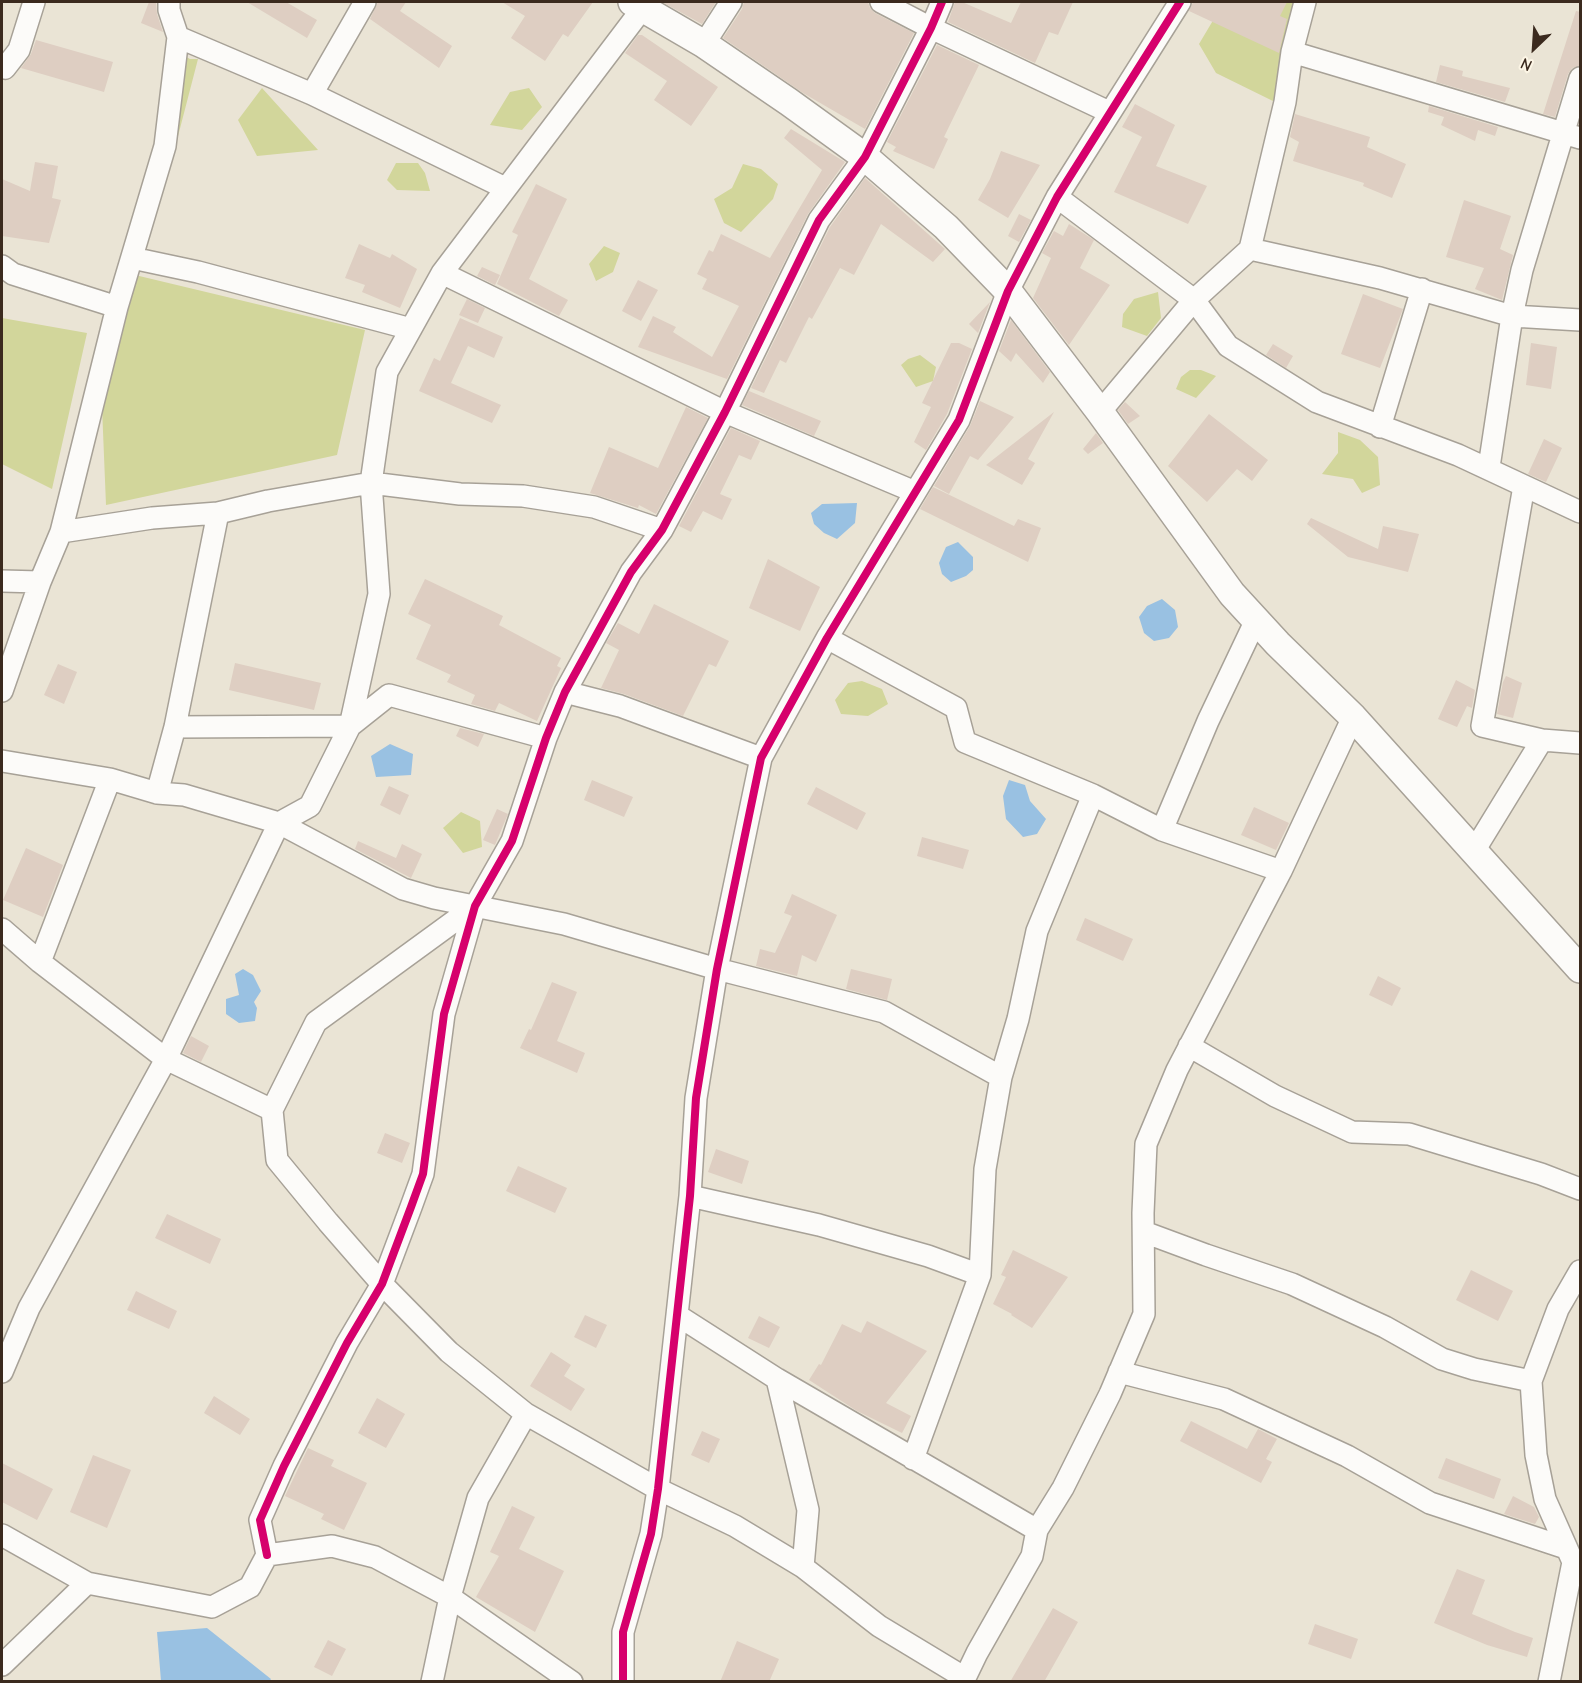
<!DOCTYPE html>
<html>
<head>
<meta charset="utf-8">
<style>
	body { margin:0 }
	#map { position:relative; width:1582px; height:1683px; overflow:hidden; background:#eae4d5; font-family:"Comic Neue",sans-serif }
	canvas { display:block }
	.frame { position:absolute; inset:0; border:3px solid #3b2a1e; pointer-events:none }
	.north { position:absolute; left:1504px; top:18px; width:60px; height:60px; -webkit-text-stroke:4px #fcf5e5; paint-order:stroke; rotate:205deg; font-size:16px; font-weight:700; line-height:24px; text-align:center; color:#3b2a1e }
	.north::after { content:''; display:block; margin:auto; width:21px; height:27px; background:#3b2a1e; clip-path:polygon(50% 0,100% 100%,50% 72%,0 100%) }
</style>
</head>
<body>
<div id="map">
<canvas width="1582" height="1683"></canvas>
<div class="frame"></div>
<div class="north">N</div>
</div>
<script>
const c = document.querySelector('canvas').getContext('2d');
c.lineJoin = 'round';
function fillPath(path, color) { c.fillStyle = color; c.fill(path, 'evenodd'); }
const shape = rows => new Path2D(rows.map(r => 'M' + r).join(''));
function trace(path, color, width, dash) { c.strokeStyle = color; c.lineWidth = width; c.lineCap = dash ? 'butt' : 'round'; c.setLineDash(dash || []); c.stroke(path); }
const green = shape([
	[1224,2,1293,2,1293,15,1277,103,1216,73,1199,44],
	[181,54,190,59,198,59,177,140,167,159],
	[262,88,318,150,257,156,238,120],
	[529,88,542,107,522,130,490,125,510,92],
	[396,163,418,163,425,173,430,191,397,190,387,180],
	[743,164,761,169,778,184,773,199,741,232,724,223,714,199,732,188],
	[604,246,620,253,613,272,596,281,589,264],
	[135,275,365,330,337,455,106,505,102,407],
	[1158,292,1161,318,1147,336,1122,327,1123,314,1134,299],
	[2,318,87,333,52,489,2,464],
	[920,355,936,367,933,381,916,387,901,365,908,359],
	[1190,370,1201,370,1216,376,1196,398,1176,389,1181,377],
	[1338,432,1360,440,1378,457,1380,485,1362,493,1353,479,1322,474,1338,453],
	[862,681,882,689,888,704,868,716,841,714,835,700,848,683],
	[461,812,480,821,482,847,463,853,443,828]
]);
const water = shape([
	[857,503,855,523,837,539,824,533,814,524,811,513,822,504],
	[958,542,973,557,973,570,966,576,951,582,942,574,939,563,946,547],
	[1162,599,1175,610,1178,627,1169,638,1154,641,1144,633,1139,617,1147,606],
	[390,744,413,754,411,775,376,777,371,756],
	[1009,780,1025,785,1030,801,1046,819,1037,834,1023,837,1006,819,1003,796],
	[243,969,253,975,261,991,254,1002,257,1008,255,1021,239,1023,226,1014,226,999,239,995,235,974],
	[207,1628,271,1679,269,1682,161,1681,157,1632]
]);
const building = shape([
	[149,2,156,2,157,14,163,32,141,23],
	[247,2,286,2,317,20,307,38],
	[378,2,406,2,400,11,452,46,439,68,370,19],
	[502,2,593,2,568,37,563,34,545,61,511,38,525,16],
	[662,2,716,2,702,24],
	[744,2,868,2,870,8,875,13,914,33,865,129,803,93,723,38,742,9],
	[955,2,962,2,1011,23,1021,2,1073,2,1058,35,1049,32,1035,63,948,22],
	[1193,2,1287,2,1280,16,1287,19,1279,53,1189,11],
	[1576,11,1581,12,1581,66,1572,68,1568,74,1555,117,1543,114],
	[638,35,642,35,718,87,691,126,654,100,667,81,625,53],
	[36,40,113,62,104,92,21,68,31,54],
	[937,45,979,65,944,137,948,139,934,169,893,151,896,147,887,142],
	[1440,65,1463,71,1462,76,1510,88,1505,102,1436,82],
	[1135,104,1175,125,1156,166,1207,186,1188,224,1114,192,1142,137,1122,127],
	[1429,106,1498,127,1495,136,1478,130,1475,141,1441,125,1444,117,1428,112],
	[1295,114,1370,137,1367,147,1406,164,1392,198,1363,186,1364,183,1293,161,1299,142,1290,137],
	[791,129,845,162,808,214,727,379,638,347,653,316,676,327,673,332,712,357,739,306,702,289,707,279,697,274,709,250,713,252,721,234,770,258,822,170,784,138],
	[1001,151,1040,165,1008,218,978,200,990,179],
	[35,162,58,166,52,198,61,200,49,243,2,236,2,179,30,191],
	[865,178,945,249,933,262,881,224,854,275,840,268,812,319,809,317,786,363,780,360,764,393,751,388,830,227],
	[536,184,567,199,529,279,568,300,559,316,497,284,518,235,512,232],
	[1464,200,1511,216,1500,249,1513,255,1502,300,1475,289,1484,268,1446,257],
	[1019,214,1031,220,1019,242,1008,236],
	[1069,224,1094,240,1080,268,1110,285,1069,345,1033,298,1051,258,1042,253,1054,231,1063,236],
	[359,244,390,258,392,254,417,269,400,308,362,292,365,285,345,278],
	[482,267,500,275,495,285,477,276],
	[638,280,658,290,641,321,622,311],
	[1363,294,1403,309,1380,368,1341,354],
	[467,299,485,308,478,323,459,315],
	[990,302,978,333,969,324],
	[460,318,503,337,494,358,468,346,451,383,501,405,492,423,419,391,434,358,440,361],
	[1011,320,1050,372,1043,383,1016,353,1011,362,999,351],
	[951,343,959,343,972,349,947,414,926,450,914,442,931,407,922,403],
	[1531,343,1557,347,1551,389,1526,385],
	[1273,344,1293,356,1286,368,1266,355],
	[749,391,821,421,814,436,742,405],
	[980,401,1014,417,978,460,970,456,949,494,934,486,970,426],
	[1125,402,1140,416,1128,424,1118,410],
	[686,407,708,418,656,514,639,505,638,508,590,493,609,447,658,468],
	[1054,412,1028,459,1035,463,1022,485,986,465],
	[1209,414,1268,460,1252,481,1237,469,1207,502,1168,466],
	[731,428,760,441,751,460,739,455,720,494,732,499,722,520,703,511,691,532,679,526],
	[1096,433,1103,443,1088,454,1083,449],
	[1544,439,1562,448,1546,482,1528,474],
	[933,487,1014,526,1018,519,1041,528,1028,562,920,509],
	[1311,518,1378,549,1383,526,1419,534,1408,572,1348,557,1307,524],
	[768,559,820,587,800,631,749,608],
	[425,579,503,616,499,625,561,658,557,666,561,668,537,721,499,703,495,711,471,704,475,695,447,682,451,675,416,659,431,625,408,614],
	[654,604,729,641,716,667,709,664,683,716,624,694,601,688,619,650,606,643,618,623,639,634],
	[235,663,321,683,314,710,229,690],
	[58,664,77,672,64,704,44,695],
	[1506,676,1522,683,1513,718,1497,714,1503,682],
	[1456,680,1475,690,1472,708,1467,706,1457,727,1438,719],
	[460,728,484,734,478,747,456,736],
	[592,780,633,797,624,817,584,800],
	[389,786,409,795,400,815,380,805],
	[816,787,866,813,857,830,807,804],
	[1254,807,1289,823,1276,850,1241,835],
	[497,809,508,814,495,845,483,840],
	[922,837,969,850,963,869,917,856],
	[358,841,396,858,402,844,422,854,411,878,355,849],
	[26,848,63,865,43,917,3,900],
	[792,894,837,915,816,962,802,955,797,976,756,966,760,949,775,953,792,916,784,913],
	[1085,918,1133,939,1123,961,1076,940],
	[851,969,892,979,887,1000,846,989],
	[1378,976,1401,988,1392,1006,1369,995],
	[552,982,577,992,557,1041,585,1053,577,1073,520,1048,529,1029,531,1030],
	[191,1036,209,1046,201,1062,183,1053],
	[385,1133,410,1143,402,1163,377,1153],
	[716,1149,749,1161,742,1184,708,1172],
	[518,1166,567,1188,555,1213,506,1191],
	[167,1214,221,1239,210,1264,155,1238],
	[1013,1250,1068,1277,1032,1328,1011,1315,1012,1314,993,1304,1006,1277,1001,1275],
	[1471,1270,1513,1291,1498,1321,1456,1300],
	[136,1291,177,1311,169,1329,127,1310],
	[585,1315,607,1325,596,1348,574,1337],
	[759,1316,780,1327,769,1348,748,1338],
	[867,1321,927,1351,886,1403,911,1416,902,1433,857,1411,809,1380,819,1364,821,1365,842,1324,861,1333],
	[551,1352,571,1365,564,1376,585,1389,571,1411,530,1386],
	[214,1396,250,1419,240,1435,204,1413],
	[377,1398,405,1414,386,1448,358,1433],
	[1191,1421,1247,1449,1258,1429,1277,1439,1266,1459,1272,1462,1261,1483,1180,1441],
	[702,1431,720,1439,709,1463,691,1455],
	[308,1448,334,1460,331,1466,367,1483,344,1530,321,1519,324,1514,285,1496],
	[93,1455,131,1470,107,1528,70,1512],
	[1446,1458,1501,1479,1494,1499,1438,1478],
	[2,1463,53,1489,37,1520,2,1502],
	[1513,1496,1534,1507,1539,1517,1535,1524,1504,1514],
	[512,1506,535,1517,519,1549,564,1571,535,1632,476,1597,499,1556,490,1552],
	[1457,1569,1485,1580,1472,1614,1515,1632,1533,1638,1527,1657,1487,1645,1434,1623],
	[1053,1608,1078,1622,1044,1682,1010,1682],
	[1315,1624,1358,1639,1351,1659,1308,1644],
	[328,1640,346,1649,332,1676,314,1667],
	[737,1641,779,1659,769,1682,720,1682]
]);
const minor = shape([
	[881,2,931,28,1109,112],
	[178,37,312,94,505,188],
	[704,44,731,2],
	[1292,52,1580,138],
	[2,67,5,68,19,50,34,2],
	[312,94,365,2],
	[1057,197,1194,300,1228,346,1317,402,1458,455,1580,512],
	[1250,249,1380,278,1512,316,1580,320],
	[132,258,198,272,411,329],
	[2,266,13,274,117,307],
	[442,273,725,412,915,492],
	[1100,412,1194,300,1250,249,1285,102,1292,52,1305,2],
	[1380,427,1422,289],
	[1489,467,1512,316,1522,270,1580,78],
	[1524,486,1482,726,1542,740,1580,743],
	[61,532,152,518,218,513,268,501,371,483,460,494,523,496,594,507,662,530],
	[2,581,40,582],
	[827,638,956,708,965,742,1093,795,1162,830,1281,871],
	[2,691,40,582,61,532,117,307,165,146,178,37,169,10,169,2],
	[565,692,620,706,761,758],
	[175,727,350,726,389,695,546,738],
	[2,761,110,779,157,793,184,795,279,823,403,889,434,898,564,924,717,969,884,1012,1001,1077],
	[157,793,175,727,218,513],
	[1162,830,1208,721,1256,620],
	[1474,851,1542,740],
	[2,929,40,962,166,1059,272,1110,316,1022,475,906],
	[40,962,110,779],
	[1189,1046,1275,1096,1352,1132,1409,1134,1541,1174,1580,1189],
	[272,1110,277,1160,328,1222,382,1284,449,1352,526,1414,658,1489,735,1526,803,1567],
	[690,1196,819,1225,928,1256,980,1275],
	[1144,1232,1206,1255,1292,1284,1385,1327,1442,1359,1474,1369,1531,1381],
	[677,1315,777,1379,1037,1530],
	[2,1372,29,1308,166,1059,279,823,310,806,350,726,379,594,371,483,387,372,442,273,642,9],
	[1119,1372,1224,1399,1347,1456,1430,1503,1566,1548],
	[777,1379,808,1510,803,1567,879,1626,965,1678],
	[913,1459,980,1275,985,1169,1001,1077,1018,1019,1037,931,1093,795],
	[2,1535,87,1583,212,1607,250,1587,267,1555,332,1546,375,1557,450,1597,572,1682],
	[267,1555,260,1520,284,1466,347,1343,382,1284,411,1207,423,1174,444,1014,475,906,512,841,546,738,565,692,631,572,662,530,725,412,819,220,865,157,931,28,942,2],
	[2,1665,87,1583],
	[432,1682,450,1597,478,1498,526,1414],
	[623,1682,623,1632,651,1534,658,1489,690,1196,696,1098,717,969,761,758,827,638,959,420,1008,291,1057,197,1180,2],
	[963,1682,977,1653,1032,1556,1037,1530,1063,1488,1110,1394,1144,1314,1143,1213,1146,1144,1177,1070,1281,871,1353,717],
	[1549,1682,1573,1562,1545,1499,1536,1455,1531,1381,1558,1309,1580,1271]
]);
const tertiary = shape([
	[632,2,704,44,789,102,865,157,946,227,1008,291,1100,412,1232,594,1278,644,1353,717,1580,969]
]);
const cycleway = shape([
	[267,1555,260,1520,284,1466,347,1343,382,1284,411,1207,423,1174,444,1014,475,906,512,841,546,738,565,692,631,572,662,530,725,412,819,220,865,157,931,28,942,2],
	[623,1682,623,1632,651,1534,658,1489,690,1196,696,1098,717,969,761,758,827,638,959,420,1008,291,1057,197,1180,2]
]);
fillPath(green, '#d2d69b');
fillPath(water, '#99c1e2');
fillPath(building, '#decec2');
trace(minor, '#a7a197', 24);
trace(tertiary, '#a7a197', 30);
trace(minor, '#fcfbf9', 21);
trace(tertiary, '#fcfbf9', 27);
trace(cycleway, '#d6006c', 8);
</script>
</body>
</html>
